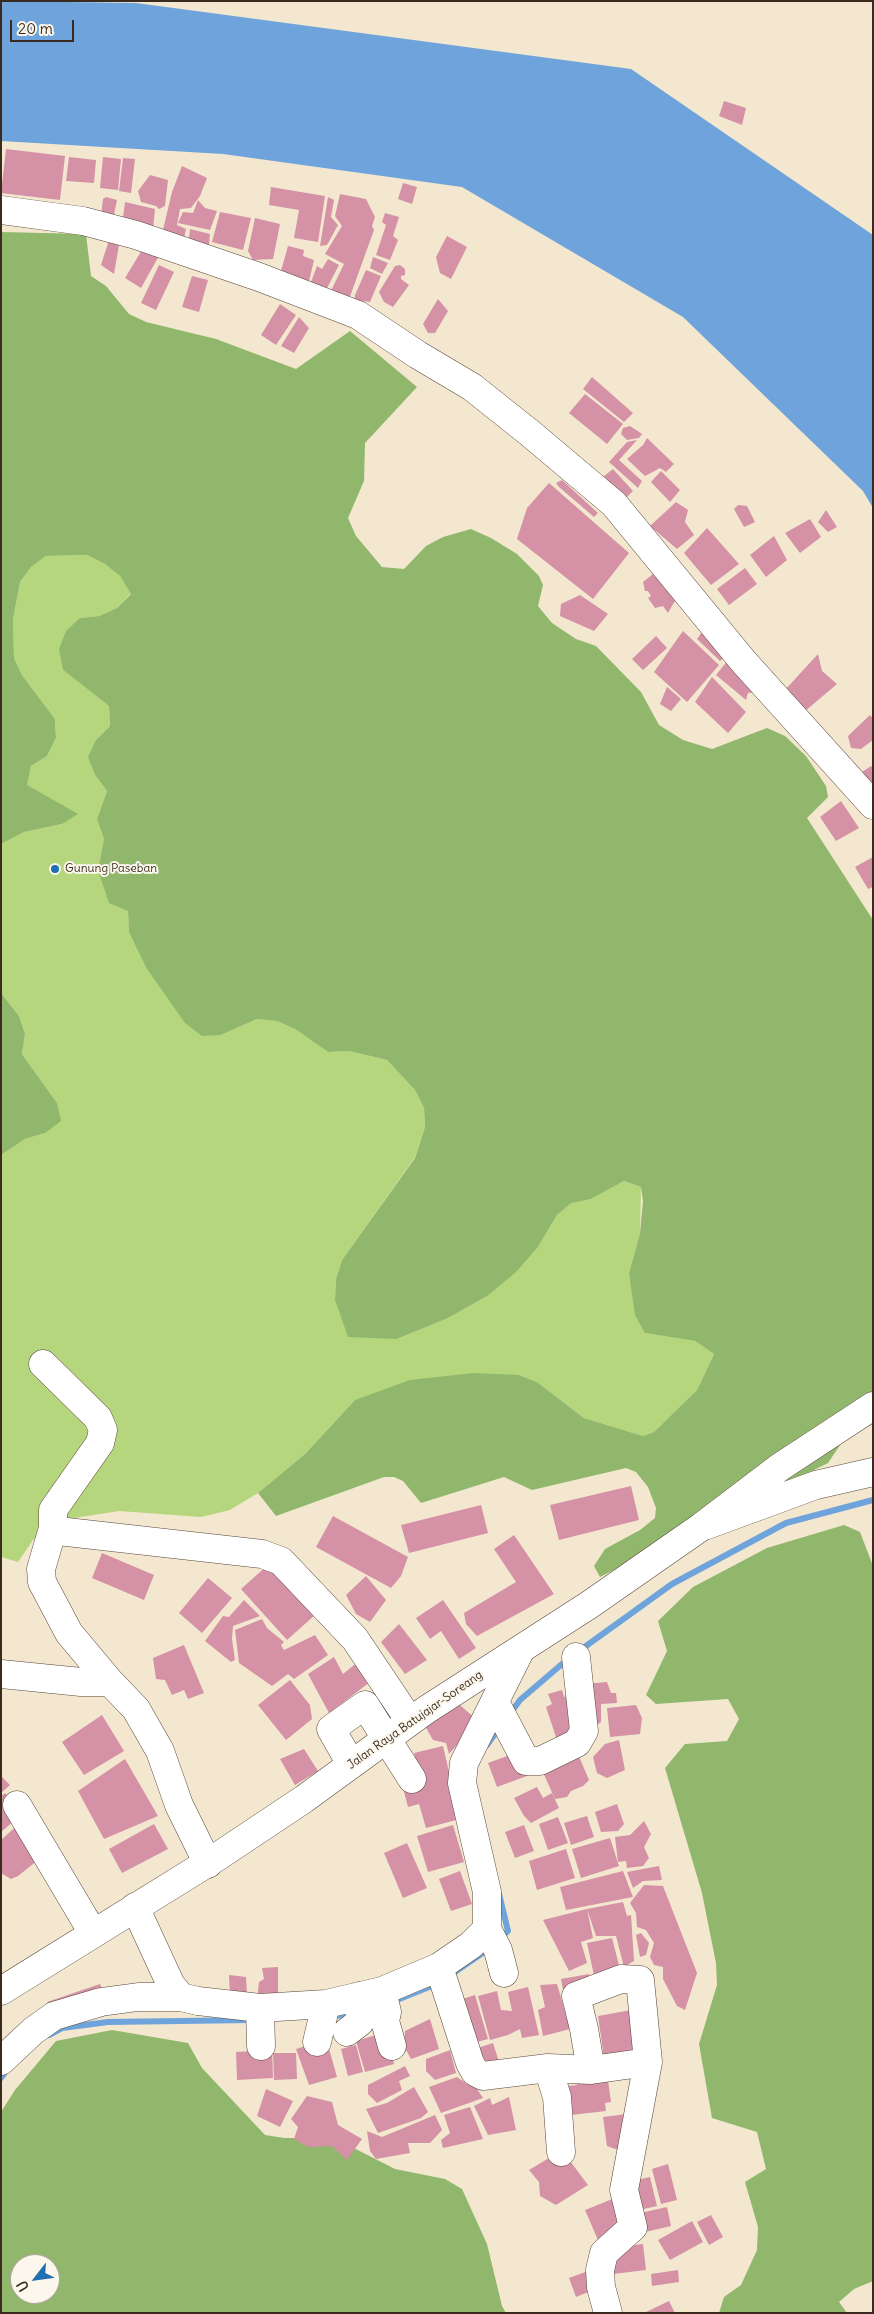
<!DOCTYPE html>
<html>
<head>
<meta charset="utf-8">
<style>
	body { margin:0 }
	#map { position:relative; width:874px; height:2314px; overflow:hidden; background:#f3e7cf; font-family:Delius,sans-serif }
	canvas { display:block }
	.frame { position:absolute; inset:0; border:2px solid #3b2a1e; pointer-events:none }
	.north { position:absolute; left:10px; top:2254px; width:50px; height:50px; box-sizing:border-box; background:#fbf7ec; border:1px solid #aea59a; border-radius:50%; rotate:240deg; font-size:14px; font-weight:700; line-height:20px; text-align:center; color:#3b2a1e }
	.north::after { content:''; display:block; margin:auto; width:18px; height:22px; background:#1f6fb2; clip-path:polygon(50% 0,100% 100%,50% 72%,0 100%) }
	.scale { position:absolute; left:10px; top:20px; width:64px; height:22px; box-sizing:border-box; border:2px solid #3b2a1e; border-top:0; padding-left:6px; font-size:15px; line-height:18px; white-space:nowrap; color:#3b2a1e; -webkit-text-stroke:4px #fbf7ec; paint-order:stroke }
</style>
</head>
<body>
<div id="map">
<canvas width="874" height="2314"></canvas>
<div class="frame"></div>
<div class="north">U</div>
<div class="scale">20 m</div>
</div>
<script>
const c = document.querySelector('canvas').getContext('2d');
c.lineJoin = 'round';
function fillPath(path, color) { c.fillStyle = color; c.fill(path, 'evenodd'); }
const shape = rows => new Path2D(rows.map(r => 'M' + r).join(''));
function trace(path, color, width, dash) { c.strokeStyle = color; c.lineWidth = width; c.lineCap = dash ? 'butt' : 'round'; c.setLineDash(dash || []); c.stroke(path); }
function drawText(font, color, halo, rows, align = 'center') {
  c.font = font + ' Delius,sans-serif'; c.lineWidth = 4; c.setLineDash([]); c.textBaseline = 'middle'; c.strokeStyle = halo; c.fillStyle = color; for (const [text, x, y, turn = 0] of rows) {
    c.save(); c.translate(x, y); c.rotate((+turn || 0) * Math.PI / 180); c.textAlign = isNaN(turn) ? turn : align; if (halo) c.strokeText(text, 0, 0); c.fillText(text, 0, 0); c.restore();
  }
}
const green = shape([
	[87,555,105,564,120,576,131,593,117,608,99,616,80,618,63,670,109,706,110,726,96,740,95,775,107,791,97,819,104,839,98,870,128,910,129,932,221,1035,257,1019,277,1021,295,1029,328,1052,349,1051,387,1060,415,1090,424,1108,425,1127,415,1157,342,1260,336,1279,335,1300,397,1339,448,1318,487,1296,538,1247,557,1215,571,1202,591,1199,624,1181,641,1187,640,1233,629,1273,645,1333,695,1341,714,1354,697,1390,654,1432,643,1436,584,1418,537,1382,519,1375,355,1400,305,1454,258,1493,230,1510,201,1517,119,1511,61,1520,33,1540,18,1562,1,1557,1,1155,25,1139,45,1133,57,1103,22,1054,25,1034,19,1016,1,993,1,844,24,832,62,824,26,785,31,766,47,756,56,738,55,719,22,675,14,658,13,620,20,582,31,567,46,556]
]);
const forest = shape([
	[1,232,86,234,91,276,106,286,129,314,146,322,216,339,296,369,350,331,417,387,365,443,364,481,348,518,356,536,382,567,404,569,426,546,443,537,471,529,491,538,517,554,539,576,543,585,538,606,552,623,576,639,596,646,641,692,659,725,683,740,712,749,767,728,785,736,806,756,826,786,828,797,807,818,873,920,873,1396,828,1463,600,1577,594,1566,605,1549,640,1530,655,1518,656,1508,648,1487,636,1472,626,1468,532,1490,504,1477,421,1503,403,1481,394,1477,384,1477,276,1516,258,1493,305,1454,355,1400,410,1380,473,1373,519,1375,537,1382,584,1418,643,1436,654,1432,697,1390,714,1354,695,1341,645,1333,635,1315,629,1273,640,1233,643,1201,641,1187,624,1181,591,1199,571,1203,557,1215,538,1247,516,1272,487,1296,448,1318,397,1339,348,1337,335,1300,336,1279,342,1260,415,1158,425,1127,424,1108,415,1090,387,1060,349,1051,328,1052,295,1029,277,1021,257,1019,221,1035,202,1036,185,1023,147,969,129,932,128,911,109,903,98,870,104,839,97,819,107,791,95,775,88,757,96,740,110,726,109,706,63,670,59,649,66,631,80,618,99,616,117,608,131,594,120,576,105,564,87,555,46,556,31,567,20,582,13,620,14,658,22,675,55,719,56,738,47,756,31,766,27,785,78,814,62,824,24,832,1,844],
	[1,993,19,1016,25,1034,22,1054,57,1103,61,1121,45,1133,25,1139,1,1155],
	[844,1525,860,1532,873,1566,873,2281,854,2289,839,2302,847,2313,719,2313,724,2297,741,2285,757,2250,758,2227,745,2182,766,2169,757,2132,712,2118,699,2044,717,1985,716,1963,702,1893,665,1768,685,1744,727,1741,739,1719,728,1699,656,1704,646,1695,667,1651,658,1621,693,1587,767,1548],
	[112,2030,188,2043,202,2068,265,2135,284,2138,334,2138,395,2169,445,2179,462,2189,487,2244,502,2306,506,2313,1,2313,1,2112,15,2090,56,2041],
	[20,2264,50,2264,50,2294,20,2294]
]);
const water = shape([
	[1,1,136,3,631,69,873,235,873,508,863,491,683,317,462,187,223,154,1,141]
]);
const stream = shape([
	[579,1651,672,1584,786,1523,873,1500],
	[509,1715,520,1700,569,1658],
	[487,1745,500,1727],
	[499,1894,508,1931,499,1939],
	[449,1976,490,1948],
	[392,2002,439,1983],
	[329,2016,354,2015],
	[49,2035,62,2028,108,2022,252,2020],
	[1,2078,9,2067]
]);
const building = shape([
	[724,101,746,108,742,125,719,116],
	[6,149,65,156,60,200,1,193],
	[69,157,96,160,94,183,66,181],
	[103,157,121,159,118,190,100,188],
	[123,158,135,159,131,193,119,191],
	[182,166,207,178,200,196,191,208,180,209,177,225,186,229,183,243,161,238,172,192],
	[150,175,168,180,165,206,159,209,156,206,141,202,138,191],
	[403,183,417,187,412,204,398,199],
	[271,187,325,196,318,242,294,238,299,210,269,205],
	[340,194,366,199,375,217,372,226,374,230,348,302,328,297,344,264,325,254,342,226,335,216],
	[106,197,117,200,113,219,101,216,103,199],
	[328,197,334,200,331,217,338,225,327,245,320,246],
	[198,200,205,208,217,211,210,230,178,223,183,212,193,213],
	[125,202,155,209,153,229,122,225],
	[220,212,251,218,243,250,212,242],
	[385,213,399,217,393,236,398,240,390,260,376,255,386,225,382,222],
	[255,218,280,224,273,259,253,260,248,251],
	[190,229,210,234,208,253,188,246],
	[447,236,467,247,451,279,440,273,436,257],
	[109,240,119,245,114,274,101,265],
	[145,245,160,254,141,288,125,278],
	[288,246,304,250,303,256,314,260,308,286,279,278],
	[373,257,388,263,382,274,370,268],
	[328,259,339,265,326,290,308,290,317,266,322,269],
	[159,265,174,272,156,310,141,303],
	[400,265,405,269,405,275,401,276,401,279,409,285,393,307,384,302,379,292,395,266],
	[366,270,381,276,370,302,362,301,359,305,354,301,355,295],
	[192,276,208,280,199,312,182,307],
	[438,299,448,311,435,333,428,333,423,324],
	[280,304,296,315,276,345,261,335],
	[299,317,309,328,294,353,281,346],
	[592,377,633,413,624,422,583,389],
	[585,394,623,424,607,444,569,413],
	[630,426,642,434,639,438,627,440,621,434,623,428],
	[647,438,674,464,666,472,660,468,645,476,627,459,643,445],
	[637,440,619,460,642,481,638,488,609,462,627,442],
	[613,469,633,491,625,499,599,480],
	[661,471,680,490,670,502,651,482],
	[562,480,598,513,594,517,559,487,556,483],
	[549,483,629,553,593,599,517,539,527,508],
	[676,502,688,510,685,522,694,535,677,549,650,526],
	[738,505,747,506,755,522,744,527,734,509],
	[826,510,837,527,828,532,818,522],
	[810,519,821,537,800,553,785,533],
	[707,528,739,564,711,585,684,553],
	[774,536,787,560,766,577,750,555],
	[745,568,757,584,729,605,717,589],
	[658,570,676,599,668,613,663,606,655,608,648,598,651,596,648,591,645,591,643,582],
	[580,595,608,614,594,631,560,616,561,604],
	[707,625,729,654,720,661,697,639],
	[683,631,719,665,687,702,654,672],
	[656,636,667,648,643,670,632,659],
	[818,654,822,671,837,684,804,712,784,691],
	[729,659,758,692,748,693,746,700,716,675],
	[712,677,746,712,728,733,695,702],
	[667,687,681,699,671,711,660,704],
	[870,715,873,719,873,740,861,749,851,748,848,736],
	[871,766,873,769,873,790,859,774],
	[841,801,859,828,836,841,820,817],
	[873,857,873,887,868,889,855,867],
	[631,1486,639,1520,559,1540,550,1505],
	[481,1505,488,1533,409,1553,401,1525],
	[333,1516,408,1557,401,1576,391,1588,316,1547],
	[514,1535,554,1594,477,1636,466,1624,464,1613,516,1582,494,1549],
	[102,1553,154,1575,144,1600,92,1578],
	[269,1564,315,1615,287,1640,241,1589],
	[366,1576,386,1600,370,1622,356,1614,346,1595],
	[208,1578,232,1598,202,1633,179,1613],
	[244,1600,260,1616,233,1626,232,1639,235,1660,231,1662,205,1641,223,1616,229,1617],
	[443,1600,476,1648,459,1659,441,1631,430,1639,416,1618],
	[262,1619,267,1628,284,1642,281,1645,284,1650,315,1635,328,1655,294,1679,288,1674,272,1686,239,1663,235,1630],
	[399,1624,427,1660,405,1674,381,1642],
	[184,1645,204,1693,188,1699,184,1690,172,1695,165,1680,156,1679,153,1658],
	[334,1657,343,1674,364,1657,378,1676,329,1713,308,1674],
	[290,1680,310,1705,312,1719,286,1740,258,1705],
	[607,1682,611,1693,616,1693,617,1703,601,1704,601,1722,589,1731,585,1684],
	[562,1690,564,1697,572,1694,579,1737,558,1743,546,1707,552,1704,548,1694],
	[451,1697,478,1721,449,1754,446,1743,433,1740,425,1726],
	[636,1705,642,1718,640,1734,610,1737,607,1708],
	[102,1715,124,1751,84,1775,62,1742],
	[619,1740,625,1770,607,1778,597,1773,593,1757,605,1744],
	[443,1746,460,1819,426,1828,419,1804,408,1807,402,1784,420,1780,414,1753],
	[304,1749,318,1771,295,1785,280,1759],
	[518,1752,527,1776,497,1787,488,1763],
	[578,1754,589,1780,583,1786,571,1791,567,1797,555,1799,542,1770],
	[125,1759,158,1816,104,1839,78,1791],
	[1,1776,10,1785,1,1793],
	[537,1787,543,1798,552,1793,559,1808,531,1823,524,1816,514,1798],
	[5,1793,21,1815,1,1832,1,1796],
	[617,1804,624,1824,618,1831,601,1832,595,1812],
	[587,1816,594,1837,571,1845,564,1823],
	[558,1817,568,1843,548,1850,539,1824],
	[644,1821,651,1834,644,1847,649,1858,643,1866,627,1868,626,1861,618,1862,615,1837,630,1835],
	[21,1822,42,1857,18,1876,11,1879,1,1873,1,1840],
	[154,1824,168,1849,122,1873,109,1849],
	[453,1825,464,1862,428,1872,417,1836],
	[524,1825,534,1851,515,1858,505,1832],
	[610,1838,619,1866,581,1878,572,1849],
	[407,1843,427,1888,403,1898,384,1853],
	[566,1849,575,1878,537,1890,529,1861],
	[659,1866,662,1880,643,1881,633,1888,627,1872],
	[460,1871,472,1904,451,1911,439,1879],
	[623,1871,633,1897,566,1910,560,1887],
	[644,1885,663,1886,697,1973,685,2010,677,2006,663,1979,663,1967,654,1965,650,1957,654,1943,646,1930,637,1927,636,1913,630,1903],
	[623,1902,627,1916,631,1915,634,1961,624,1967,616,1936,596,1936,587,1909],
	[587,1909,593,1938,581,1942,587,1963,569,1971,543,1920],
	[641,1933,649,1943,646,1955,640,1957,636,1935],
	[612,1938,621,1973,595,1980,587,1943],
	[278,1967,278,1997,257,1999,259,1982,264,1979,262,1968],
	[589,1974,589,1982,563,1990,561,1979],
	[229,1975,246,1977,247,1995,230,1995],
	[100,1984,104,1993,56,2010,47,2002],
	[557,1984,570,2029,543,2036,538,2010,545,2007,540,1985],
	[528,1987,539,2035,522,2038,520,2029,508,2035,490,2040,478,1996,497,1991,501,2010,512,2011,508,1992],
	[475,1995,488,2039,466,2045,453,2002],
	[637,2009,645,2058,605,2064,598,2016],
	[430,2019,439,2049,411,2059,404,2046,405,2031],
	[386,2032,394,2064,365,2072,356,2041],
	[493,2043,500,2065,476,2066,471,2050],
	[309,2045,328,2045,337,2077,309,2085,296,2049],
	[356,2045,363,2072,348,2076,341,2049],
	[272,2050,273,2078,237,2080,236,2052],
	[450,2050,456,2073,435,2080,426,2071,426,2059],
	[273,2053,296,2053,297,2079,274,2080],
	[405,2066,410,2076,399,2081,402,2090,377,2103,368,2094,368,2085],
	[607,2073,611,2102,605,2103,606,2111,571,2115,568,2086,577,2085,576,2076],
	[457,2077,467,2084,478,2081,477,2089,483,2098,441,2113,429,2087],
	[414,2087,428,2112,421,2118,378,2133,366,2109,387,2103],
	[266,2089,293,2101,280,2127,257,2116],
	[307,2096,332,2102,338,2125,362,2139,347,2160,332,2146,308,2147,294,2139,298,2127,291,2119],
	[509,2097,516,2130,488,2135,474,2106,490,2098,492,2105],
	[470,2107,483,2139,443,2148,441,2140,450,2133,444,2115],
	[627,2114,621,2151,607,2146,603,2117],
	[435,2115,442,2130,430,2143,408,2143,410,2153,376,2159,370,2151,367,2131,382,2137],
	[554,2155,567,2157,588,2185,556,2205,540,2196,539,2182,529,2170],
	[668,2164,677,2200,661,2204,652,2169],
	[650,2177,657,2206,635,2211,628,2182],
	[620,2196,632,2226,598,2240,585,2210],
	[667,2207,671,2226,641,2233,636,2214],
	[711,2215,723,2237,709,2245,697,2222],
	[692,2221,703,2242,670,2260,658,2240],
	[643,2244,646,2270,613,2274,611,2248],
	[591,2270,598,2288,576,2297,569,2278],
	[678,2270,679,2282,652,2286,651,2274],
	[669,2301,675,2313,644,2313]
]);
const minor = shape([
	[1,210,83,221,136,235,259,277,358,315,418,355,472,387,531,434,614,504,743,661,873,805],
	[43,1364,98,1418,103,1430,100,1443,53,1510,53,1528,41,1569,42,1582,69,1633,110,1682],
	[707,1525,816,1485,873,1472],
	[53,1528,58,1531,262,1554,281,1561,355,1639,410,1721],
	[1,1674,81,1682,110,1682,136,1709,160,1751,179,1805,208,1864],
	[495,1702,526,1761,540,1761,577,1743,584,1731,576,1657],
	[351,1764,331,1729,365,1705,412,1779],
	[17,1805,93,1933],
	[135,1907,171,1985,181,1997,198,2001,260,2008,326,2004,382,1991,439,1967,471,1945,487,1929,487,1892,462,1783,464,1763,520,1651],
	[487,1929,498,1950,504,1973],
	[439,1967,470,2063,475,2072,483,2076,548,2068,591,2070,648,2062],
	[382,1991,387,2012,385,2021,392,2046],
	[260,2008,261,2046],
	[347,2032,360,2022,359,1996],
	[317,2042,326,2004],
	[1,2061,33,2031,54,2016,101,2002,138,1997,181,1997],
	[548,2068,557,2097,561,2152],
	[591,2070,584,2029,576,1996,621,1979,640,1980,648,2062,624,2190,633,2227,604,2253,600,2270,601,2287,608,2313]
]);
const highway = shape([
	[1,1991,217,1857,304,1799,426,1710,589,1605,701,1527,780,1467,873,1406]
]);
const markers = [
	[55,869,5,"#1f6fb2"]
];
const poiNames = [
	["Gunung Paseban",65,869]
];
const streetNames = [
	["Jalan Raya Batujajar-Soreang",415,1720,-35]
];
fillPath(green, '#b5d67d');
fillPath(forest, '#90b76c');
fillPath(water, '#6ea3db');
trace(stream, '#6ea3db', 6);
fillPath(building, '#d591a6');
trace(minor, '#574639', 29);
trace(highway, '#574639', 29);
trace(minor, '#fff', 28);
trace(highway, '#fff', 28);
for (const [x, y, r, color] of markers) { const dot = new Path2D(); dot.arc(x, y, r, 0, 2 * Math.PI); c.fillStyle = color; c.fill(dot); trace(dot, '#fbf7ec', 2); }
drawText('12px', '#3b2a1e', '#fbf7ec', poiNames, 'left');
drawText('12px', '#3b2a1e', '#fbf7ec', streetNames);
</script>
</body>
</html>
